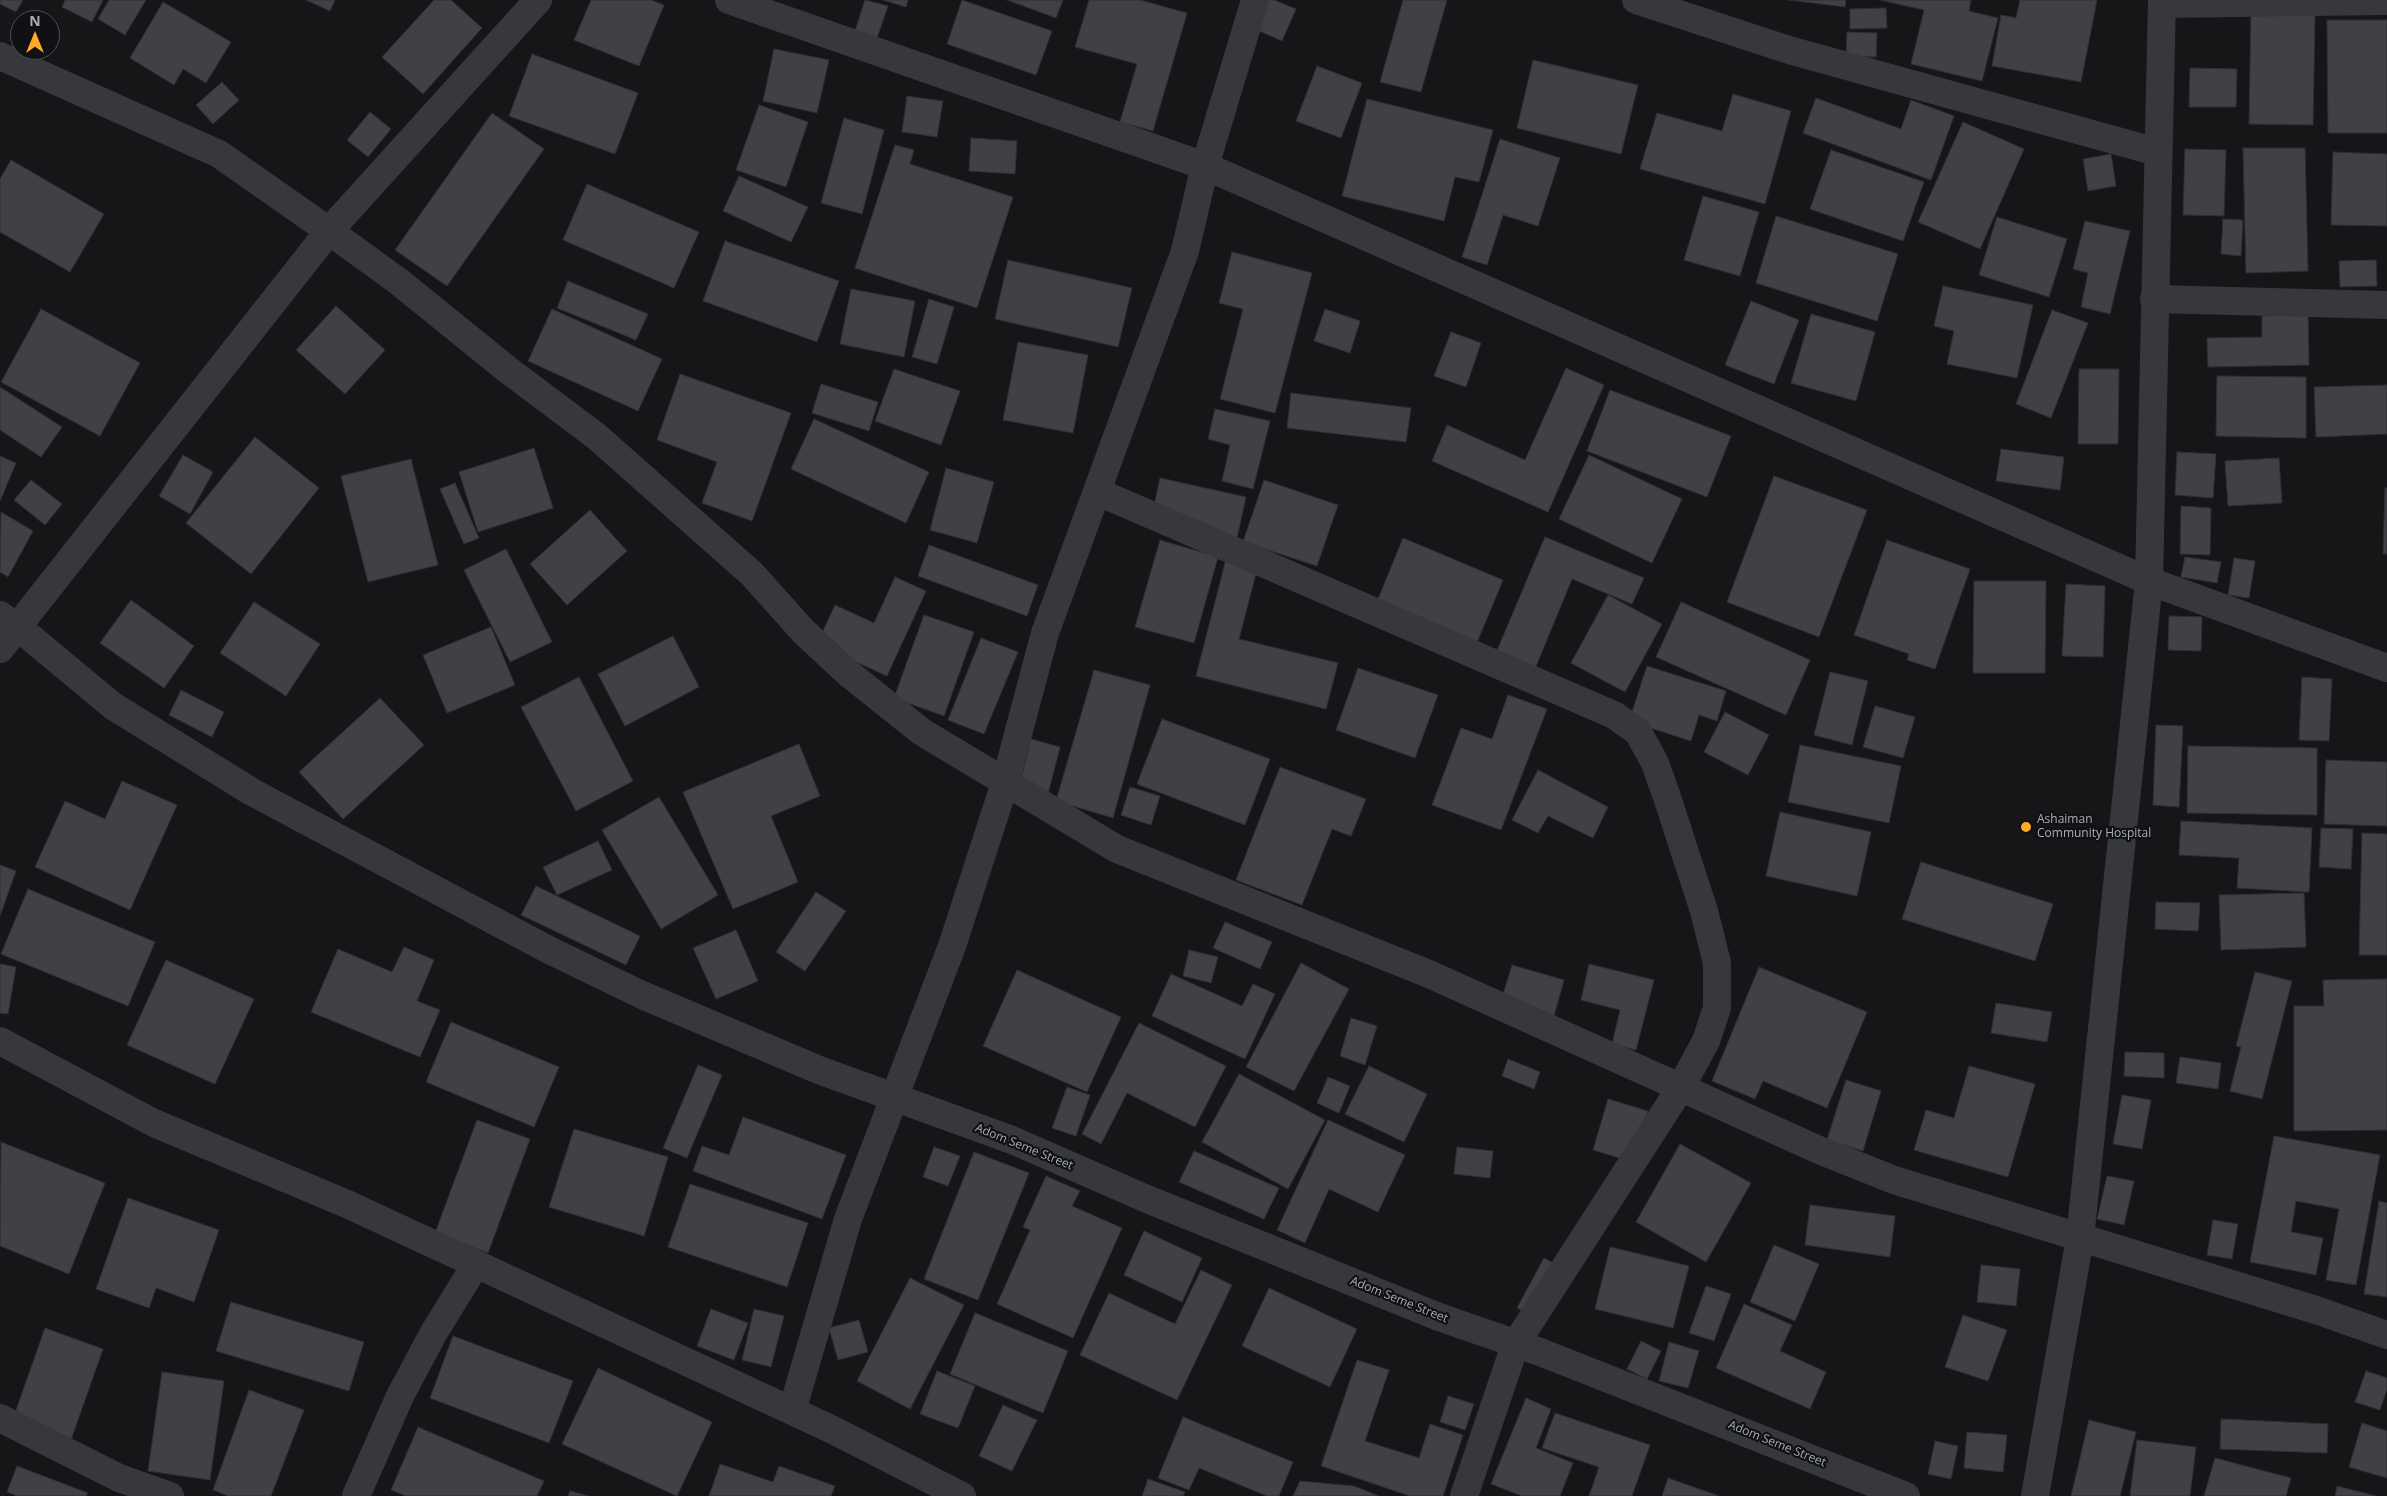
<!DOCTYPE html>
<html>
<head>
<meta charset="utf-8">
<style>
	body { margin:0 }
	#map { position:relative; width:2387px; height:1496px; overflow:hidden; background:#161618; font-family:"Open Sans",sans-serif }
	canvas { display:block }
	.north { position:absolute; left:10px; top:10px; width:50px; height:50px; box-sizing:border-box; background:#111113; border:1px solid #4d4f55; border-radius:50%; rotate:0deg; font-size:14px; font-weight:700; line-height:20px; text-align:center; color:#a7adb9 }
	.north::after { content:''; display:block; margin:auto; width:18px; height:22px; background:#feaa28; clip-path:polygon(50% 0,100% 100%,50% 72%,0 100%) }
</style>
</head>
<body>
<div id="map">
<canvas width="2387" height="1496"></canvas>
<div class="north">N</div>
</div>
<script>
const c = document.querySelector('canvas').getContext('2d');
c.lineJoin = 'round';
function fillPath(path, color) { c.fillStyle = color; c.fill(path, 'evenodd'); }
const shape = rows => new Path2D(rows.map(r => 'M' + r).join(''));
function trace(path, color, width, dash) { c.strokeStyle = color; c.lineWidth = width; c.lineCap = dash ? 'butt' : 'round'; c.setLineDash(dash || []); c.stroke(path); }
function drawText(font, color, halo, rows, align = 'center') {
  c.font = font + ' "Open Sans",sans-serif'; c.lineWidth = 4.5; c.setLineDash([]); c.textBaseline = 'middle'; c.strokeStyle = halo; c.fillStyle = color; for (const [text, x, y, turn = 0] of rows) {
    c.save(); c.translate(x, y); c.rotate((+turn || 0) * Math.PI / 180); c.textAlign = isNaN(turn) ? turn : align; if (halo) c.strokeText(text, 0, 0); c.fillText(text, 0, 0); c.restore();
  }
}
const building = shape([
	[0,0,23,0,16,12,0,4,0,0],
	[65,0,103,0,92,22,62,7,65,0],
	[109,0,146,0,125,35,98,19,109,0],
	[306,0,335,0,330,11,306,0],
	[434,0,451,0,482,28,423,94,382,57,434,0],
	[591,0,651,0,664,5,639,66,574,40,591,0],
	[865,0,888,6,877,38,855,31,865,0],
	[883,0,908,0,906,7,883,0],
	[962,0,1052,31,1036,75,947,44,962,0],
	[1007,0,1063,0,1056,18,1007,0],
	[1089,0,1140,0,1187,13,1153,131,1120,122,1137,64,1075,47,1089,0],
	[1262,0,1274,0,1296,9,1282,41,1250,27,1262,0],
	[1403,0,1447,0,1421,92,1380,82,1403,0],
	[1789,0,1846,0,1845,7,1789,0],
	[1880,0,1971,0,1969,11,1998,18,1982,81,1911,64,1924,10,1880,0],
	[2020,0,2097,0,2081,82,1992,66,2001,15,2016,18,2020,0],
	[163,2,231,42,206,83,183,69,174,85,130,58,163,2],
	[1886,8,1887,28,1850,29,1850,9,1886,8],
	[2251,11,2315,12,2313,125,2249,124,2251,11],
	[2327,20,2387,20,2387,133,2328,133,2327,20],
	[1847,32,1877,33,1876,57,1846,56,1847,32],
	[774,49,829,60,817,113,763,101,774,49],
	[532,54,638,93,615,154,509,116,532,54],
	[1533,60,1638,85,1621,154,1517,128,1533,60],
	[1317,66,1362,83,1341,138,1296,121,1317,66],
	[2190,68,2237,69,2236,107,2189,107,2190,68],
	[222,82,239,100,213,124,196,105,222,82],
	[1733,94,1791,111,1765,204,1640,169,1657,113,1722,131,1733,94],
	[907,96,943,101,937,137,902,132,907,96],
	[1816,98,1901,129,1911,100,1954,116,1931,180,1803,133,1816,98],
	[1367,99,1493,130,1479,182,1455,177,1444,221,1342,196,1367,99],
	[759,105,808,122,786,187,736,170,759,105],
	[370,112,391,129,368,157,347,140,370,112],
	[492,113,544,149,447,286,395,250,492,113],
	[844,118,884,130,862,214,821,203,844,118],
	[1963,122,2024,149,1980,249,1918,222,1963,122],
	[971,138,1017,141,1015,174,969,171,971,138],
	[1500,139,1560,158,1538,226,1503,215,1487,265,1462,257,1500,139],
	[895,145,914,150,910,164,1013,197,977,308,855,268,895,145],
	[2243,148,2305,148,2308,271,2246,273,2243,148],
	[2185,149,2226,150,2224,216,2183,215,2185,149],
	[1831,150,1924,182,1903,241,1810,209,1831,150],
	[2333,152,2387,154,2387,226,2331,225,2333,152],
	[2111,154,2116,186,2088,191,2083,159,2111,154],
	[11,160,104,214,70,272,0,232,0,179,11,160],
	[739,176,808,207,791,242,723,211,739,176],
	[587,184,699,232,674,288,563,240,587,184],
	[1703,196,1759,212,1740,276,1684,260,1703,196],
	[1776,216,1898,254,1877,321,1756,283,1776,216],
	[1997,217,2067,239,2049,297,1979,275,1997,217],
	[2223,219,2243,220,2241,256,2221,254,2223,219],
	[2085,221,2130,231,2110,314,2081,307,2088,273,2073,269,2085,221],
	[725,241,839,281,817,342,703,301,725,241],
	[1232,252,1312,273,1275,413,1220,399,1243,309,1219,303,1232,252],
	[1008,260,1132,288,1118,347,995,319,1008,260],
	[2376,260,2377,286,2340,287,2339,261,2376,260],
	[568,281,648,314,636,340,557,308,568,281],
	[1943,286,2033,305,2017,378,1947,364,1954,331,1934,326,1943,286],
	[851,289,915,301,904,357,840,344,851,289],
	[929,299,954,307,937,364,912,357,929,299],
	[1751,301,1799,320,1774,384,1725,365,1751,301],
	[336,306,385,350,345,394,296,350,336,306],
	[41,309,140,363,100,436,1,382,41,309],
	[552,309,662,359,638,411,528,361,552,309],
	[1325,309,1360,321,1350,353,1314,341,1325,309],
	[2052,310,2088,323,2051,418,2016,404,2052,310],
	[1811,314,1875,332,1856,401,1791,383,1811,314],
	[2308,314,2309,365,2208,367,2207,338,2262,337,2262,316,2308,314],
	[1451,332,1481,343,1466,387,1434,376,1451,332],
	[1018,342,1088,355,1073,433,1003,420,1018,342],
	[1566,368,1604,385,1548,512,1432,461,1447,425,1525,460,1566,368],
	[894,369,960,391,941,445,875,421,894,369],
	[2079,369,2119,369,2118,444,2078,444,2079,369],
	[680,374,791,413,752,521,702,503,717,462,657,440,680,374],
	[2217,376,2306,377,2306,438,2216,436,2217,376],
	[821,384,878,402,869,431,812,413,821,384],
	[2387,385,2387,434,2316,437,2314,387,2387,385],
	[0,387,62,427,41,457,0,430,0,387],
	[1610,390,1731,436,1707,497,1587,451,1610,390],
	[1291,393,1411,408,1406,442,1287,428,1291,393],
	[1215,409,1270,421,1253,489,1222,481,1230,445,1208,439,1215,409],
	[814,419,929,472,906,523,791,469,814,419],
	[255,437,319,488,251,574,186,523,255,437],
	[534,448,553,508,478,532,459,472,534,448],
	[2001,449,2064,457,2060,490,1996,481,2001,449],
	[2177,452,2216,454,2213,498,2175,495,2177,452],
	[183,455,213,472,190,514,159,496,183,455],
	[1589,455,1682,499,1652,563,1559,519,1589,455],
	[0,456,16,463,0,501,0,456],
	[2279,458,2282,503,2228,506,2225,461,2279,458],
	[411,459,438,565,368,582,341,476,411,459],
	[946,468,994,482,977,543,930,530,946,468],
	[1774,476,1867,510,1819,637,1727,602,1774,476],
	[1160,478,1246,497,1237,538,1151,520,1160,478],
	[31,480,62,504,45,525,14,500,31,480],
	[1264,480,1338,505,1317,566,1243,542,1264,480],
	[455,483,479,538,464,544,440,489,455,483],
	[2385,488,2387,488,2387,554,2383,554,2385,488],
	[2181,506,2211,508,2210,555,2180,554,2181,506],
	[590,510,627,551,567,605,530,564,590,510],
	[1,512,33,531,8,577,0,572,1,512],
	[1545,537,1644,578,1632,604,1572,579,1532,676,1493,660,1545,537],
	[1403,538,1503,580,1476,645,1376,604,1403,538],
	[1160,540,1218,557,1194,643,1135,627,1160,540],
	[1887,540,1970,569,1935,669,1907,660,1909,654,1854,635,1887,540],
	[929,545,1038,585,1027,616,918,576,929,545],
	[506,549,552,642,510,662,464,570,506,549],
	[2185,557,2221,562,2217,583,2181,577,2185,557],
	[2234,558,2255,561,2249,598,2228,595,2234,558],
	[1226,559,1258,566,1239,639,1338,663,1326,709,1196,676,1226,559],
	[895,577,926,591,887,676,817,644,835,605,874,623,895,577],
	[1974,581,2046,581,2045,673,1973,673,1974,581],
	[2066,584,2105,586,2103,657,2062,656,2066,584],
	[1608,595,1662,624,1625,692,1571,663,1608,595],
	[131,600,194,646,164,688,100,643,131,600],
	[254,602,320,644,286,696,220,653,254,602],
	[1681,602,1810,660,1786,715,1656,657,1681,602],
	[924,615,974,632,944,716,894,698,924,615],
	[2169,616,2202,617,2201,651,2168,650,2169,616],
	[491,627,515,685,447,713,423,655,491,627],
	[673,636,699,687,625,726,598,674,673,636],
	[981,638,1018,652,984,734,948,720,981,638],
	[1647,666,1726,691,1717,721,1699,715,1691,741,1629,721,1647,666],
	[1358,668,1438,695,1415,758,1336,730,1358,668],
	[1094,670,1150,685,1113,818,1056,801,1094,670],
	[1830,672,1868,681,1852,745,1814,735,1830,672],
	[579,677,633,781,576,811,521,707,579,677],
	[2302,677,2332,679,2329,741,2299,740,2302,677],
	[181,690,224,712,212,737,169,715,181,690],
	[1508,695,1547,709,1501,830,1432,805,1461,728,1492,739,1508,695],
	[380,698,424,745,343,819,299,772,380,698],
	[1875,706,1915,717,1903,758,1863,747,1875,706],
	[1725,712,1769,735,1748,775,1704,752,1725,712],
	[1162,719,1270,759,1245,825,1137,784,1162,719],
	[2156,725,2183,726,2179,807,2153,805,2156,725],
	[1031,739,1060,747,1047,798,1018,791,1031,739],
	[799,744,820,796,771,816,798,882,733,909,683,792,799,744],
	[1800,745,1901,766,1889,823,1788,802,1800,745],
	[2188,746,2317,748,2317,815,2187,813,2188,746],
	[2326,760,2387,762,2387,826,2324,824,2326,760],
	[1280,767,1366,799,1351,836,1332,829,1302,905,1236,880,1280,767],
	[1538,770,1608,807,1593,838,1548,816,1538,833,1512,820,1538,770],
	[122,781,177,805,130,910,35,867,65,801,105,819,122,781],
	[1130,787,1160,796,1151,825,1121,815,1130,787],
	[659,797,718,895,661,929,602,830,659,797],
	[1780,812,1871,832,1857,896,1766,876,1780,812],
	[2181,821,2312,828,2309,892,2237,888,2239,858,2179,855,2181,821],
	[2321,828,2353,829,2351,869,2319,867,2321,828],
	[2362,833,2387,834,2387,955,2359,955,2362,833],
	[598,841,612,870,557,895,543,867,598,841],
	[1921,862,2053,904,2035,961,1902,919,1921,862],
	[0,865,16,871,0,916,0,865],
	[536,886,640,936,626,965,521,915,536,886],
	[28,889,155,942,128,1006,1,954,28,889],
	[816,892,846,911,805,971,776,952,816,892],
	[2304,893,2306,947,2221,950,2219,895,2304,893],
	[2156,902,2200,903,2198,931,2155,929,2156,902],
	[1225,922,1272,942,1260,969,1213,948,1225,922],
	[736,930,758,981,716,999,693,948,736,930],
	[404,947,434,960,417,1001,440,1010,420,1057,311,1012,338,949,392,972,404,947],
	[1189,950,1218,957,1211,983,1183,976,1189,950],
	[166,960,254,999,215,1084,127,1045,166,960],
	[1301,963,1349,989,1294,1091,1246,1067,1301,963],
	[0,964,16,967,8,1014,0,1013,0,964],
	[1589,964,1654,980,1636,1050,1612,1044,1620,1010,1581,1000,1589,964],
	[1512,965,1564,980,1554,1016,1501,1001,1512,965],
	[1759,967,1867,1012,1827,1108,1763,1081,1755,1099,1712,1081,1759,967],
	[1017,970,1121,1017,1087,1092,983,1046,1017,970],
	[2255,972,2292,981,2262,1099,2230,1091,2241,1047,2236,1046,2255,972],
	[1171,974,1242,1006,1253,984,1275,994,1245,1059,1152,1016,1171,974],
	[2387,979,2387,1130,2294,1131,2294,1006,2324,1006,2323,980,2387,979],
	[1996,1003,2052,1012,2047,1042,1991,1033,1996,1003],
	[1351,1018,1377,1026,1365,1065,1340,1056,1351,1018],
	[451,1022,559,1067,534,1127,426,1082,451,1022],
	[1139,1023,1226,1066,1195,1127,1127,1093,1101,1144,1082,1134,1139,1023],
	[2125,1052,2164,1053,2164,1078,2124,1076,2125,1052],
	[2180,1057,2221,1063,2218,1089,2176,1083,2180,1057],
	[1508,1059,1540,1072,1534,1089,1502,1076,1508,1059],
	[698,1065,722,1075,687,1158,663,1148,698,1065],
	[1369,1066,1427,1094,1404,1142,1345,1114,1369,1066],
	[1969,1066,2035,1084,2008,1177,1914,1150,1926,1110,1954,1118,1969,1066],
	[1239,1074,1325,1120,1288,1189,1202,1142,1239,1074],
	[1328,1077,1350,1086,1339,1113,1317,1103,1328,1077],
	[1846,1080,1881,1091,1863,1151,1827,1140,1846,1080],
	[1067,1087,1090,1095,1076,1136,1052,1128,1067,1087],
	[2122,1095,2151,1100,2142,1149,2113,1144,2122,1095],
	[1608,1099,1648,1111,1633,1162,1593,1150,1608,1099],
	[743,1117,846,1155,822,1219,693,1171,702,1146,729,1155,743,1117],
	[477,1120,530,1139,488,1253,435,1233,477,1120],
	[1328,1120,1405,1155,1378,1212,1329,1189,1305,1243,1277,1230,1328,1120],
	[574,1129,668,1157,644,1236,549,1207,574,1129],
	[2274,1136,2380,1155,2356,1285,2326,1280,2339,1209,2296,1201,2291,1232,2323,1238,2316,1275,2250,1262,2274,1136],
	[1,1142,105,1183,69,1274,0,1246,1,1142],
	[1680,1144,1751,1183,1706,1262,1636,1222,1680,1144],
	[934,1147,960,1156,948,1186,923,1177,934,1147],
	[1457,1147,1493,1151,1490,1178,1454,1174,1457,1147],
	[1194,1151,1279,1188,1264,1219,1179,1182,1194,1151],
	[974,1152,1029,1173,978,1300,924,1279,974,1152],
	[1046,1176,1080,1191,1072,1206,1122,1228,1073,1338,997,1304,1030,1230,1023,1227,1046,1176],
	[2107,1176,2134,1181,2124,1225,2097,1219,2107,1176],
	[690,1184,808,1223,787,1287,668,1247,690,1184],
	[128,1198,219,1230,194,1302,156,1288,149,1308,96,1289,128,1198],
	[2379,1201,2387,1203,2387,1297,2364,1294,2379,1201],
	[1810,1205,1895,1216,1890,1257,1805,1245,1810,1205],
	[2213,1220,2238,1224,2232,1259,2207,1255,2213,1220],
	[1144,1231,1202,1258,1182,1302,1124,1275,1144,1231],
	[1774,1245,1819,1264,1795,1321,1750,1302,1774,1245],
	[1610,1247,1689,1266,1673,1328,1595,1309,1610,1247],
	[1544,1258,1562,1268,1535,1317,1517,1308,1544,1258],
	[1981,1265,2020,1269,2016,1306,1977,1302,1981,1265],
	[1201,1270,1232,1285,1177,1400,1080,1355,1109,1293,1175,1324,1201,1270],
	[910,1278,964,1305,910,1409,857,1381,910,1278],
	[1706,1286,1731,1294,1714,1341,1689,1333,1706,1286],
	[1269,1288,1357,1329,1330,1387,1242,1346,1269,1288],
	[231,1302,364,1342,349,1391,216,1351,231,1302],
	[1744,1304,1792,1325,1780,1351,1826,1372,1810,1409,1716,1368,1744,1304],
	[711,1309,748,1323,734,1360,697,1346,711,1309],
	[754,1309,784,1316,771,1367,742,1360,754,1309],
	[975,1313,1068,1351,1043,1413,950,1374,975,1313],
	[1963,1315,2007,1330,1988,1381,1945,1367,1963,1315],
	[859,1320,868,1352,838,1360,829,1328,859,1320],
	[45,1328,103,1349,67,1451,9,1430,45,1328],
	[453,1336,573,1381,549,1443,430,1398,453,1336],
	[1641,1341,1661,1351,1647,1379,1627,1369,1641,1341],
	[1669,1342,1699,1351,1688,1388,1659,1381,1669,1342],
	[1357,1360,1389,1370,1365,1441,1419,1458,1430,1424,1463,1435,1443,1496,1410,1496,1321,1466,1357,1360],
	[598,1368,712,1422,677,1496,562,1444,598,1368],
	[937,1371,975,1386,958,1428,920,1414,937,1371],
	[2366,1371,2387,1378,2387,1389,2380,1410,2355,1402,2366,1371],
	[162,1372,224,1381,210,1480,148,1471,162,1372],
	[249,1390,304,1410,271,1496,228,1496,213,1490,249,1390],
	[1448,1396,1474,1404,1465,1430,1440,1422,1448,1396],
	[1526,1398,1551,1409,1536,1448,1573,1463,1560,1496,1522,1496,1491,1484,1526,1398],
	[1003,1405,1037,1420,1012,1471,979,1456,1003,1405],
	[1555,1413,1650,1445,1632,1496,1589,1496,1599,1467,1542,1448,1555,1413],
	[1183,1417,1293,1462,1279,1496,1267,1496,1199,1468,1189,1490,1158,1478,1183,1417],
	[2221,1419,2328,1424,2327,1453,2220,1449,2221,1419],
	[2089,1420,2136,1432,2120,1496,2071,1496,2089,1420],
	[2362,1423,2387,1431,2387,1478,2349,1467,2362,1423],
	[418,1427,544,1481,537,1496,406,1496,391,1490,418,1427],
	[1967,1432,2007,1435,2003,1472,1964,1468,1967,1432],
	[2137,1440,2196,1447,2190,1496,2130,1496,2137,1440],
	[1935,1441,1958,1446,1951,1479,1928,1474,1935,1441],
	[2215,1458,2291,1478,2286,1496,2204,1496,2215,1458],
	[720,1464,773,1482,779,1466,835,1486,831,1496,709,1496,720,1464],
	[17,1466,88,1493,86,1496,17,1496,7,1492,17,1466],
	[1668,1478,1719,1496,1662,1496,1668,1478],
	[1148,1479,1185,1492,1183,1496,1142,1496,1148,1479],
	[1300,1481,1354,1486,1379,1496,1293,1496,1300,1481],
	[2337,1486,2376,1496,2335,1496,2337,1486],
	[570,1491,588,1496,568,1496,570,1491]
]);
const minor = shape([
	[729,0,1205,166,2149,581,2387,668],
	[1636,0,1789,50,2157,152],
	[2162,4,2387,1],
	[0,56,219,154,329,231,398,281,508,370,596,436,752,574,803,631,848,673,922,732,1117,849,1429,974,1819,1150,1894,1180,2319,1311,2387,1335],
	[2154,299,2387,305],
	[1098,492,1614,715,1638,732,1655,763,1667,797,1704,911,1717,963,1717,1008,1706,1041,1681,1087,1515,1345,1464,1496],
	[0,615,19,628,113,706,252,792,549,950,642,995,819,1070,1012,1140,1147,1199,1439,1317,1540,1352,1906,1496],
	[0,649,329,231,538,0],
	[0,1041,154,1123,347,1204,833,1430,962,1496],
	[792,1411,848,1219,952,946,1005,783,1045,633,1185,251,1205,166,1255,0],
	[0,1418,119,1478,170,1496],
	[356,1496,400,1396,433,1334,476,1264],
	[2035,1496,2080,1238,2149,581,2162,0]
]);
const markers = [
	[2026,827,6,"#feaa28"]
];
const poiNames = [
	["Ashaiman",2037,820],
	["Community Hospital",2037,834]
];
const streetNames = [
	["Adom Seme Street",1024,1147,22],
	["Adom Seme Street",1399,1300,22],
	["Adom Seme Street",1777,1444,22]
];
fillPath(building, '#404145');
trace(building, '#303034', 1);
trace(minor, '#37383d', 28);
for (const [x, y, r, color] of markers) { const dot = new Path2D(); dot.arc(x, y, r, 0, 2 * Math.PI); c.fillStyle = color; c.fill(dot); trace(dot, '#111113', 2); }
drawText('12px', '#a7adb9', '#111113', poiNames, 'left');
drawText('12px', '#a7adb9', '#111113', streetNames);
</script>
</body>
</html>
